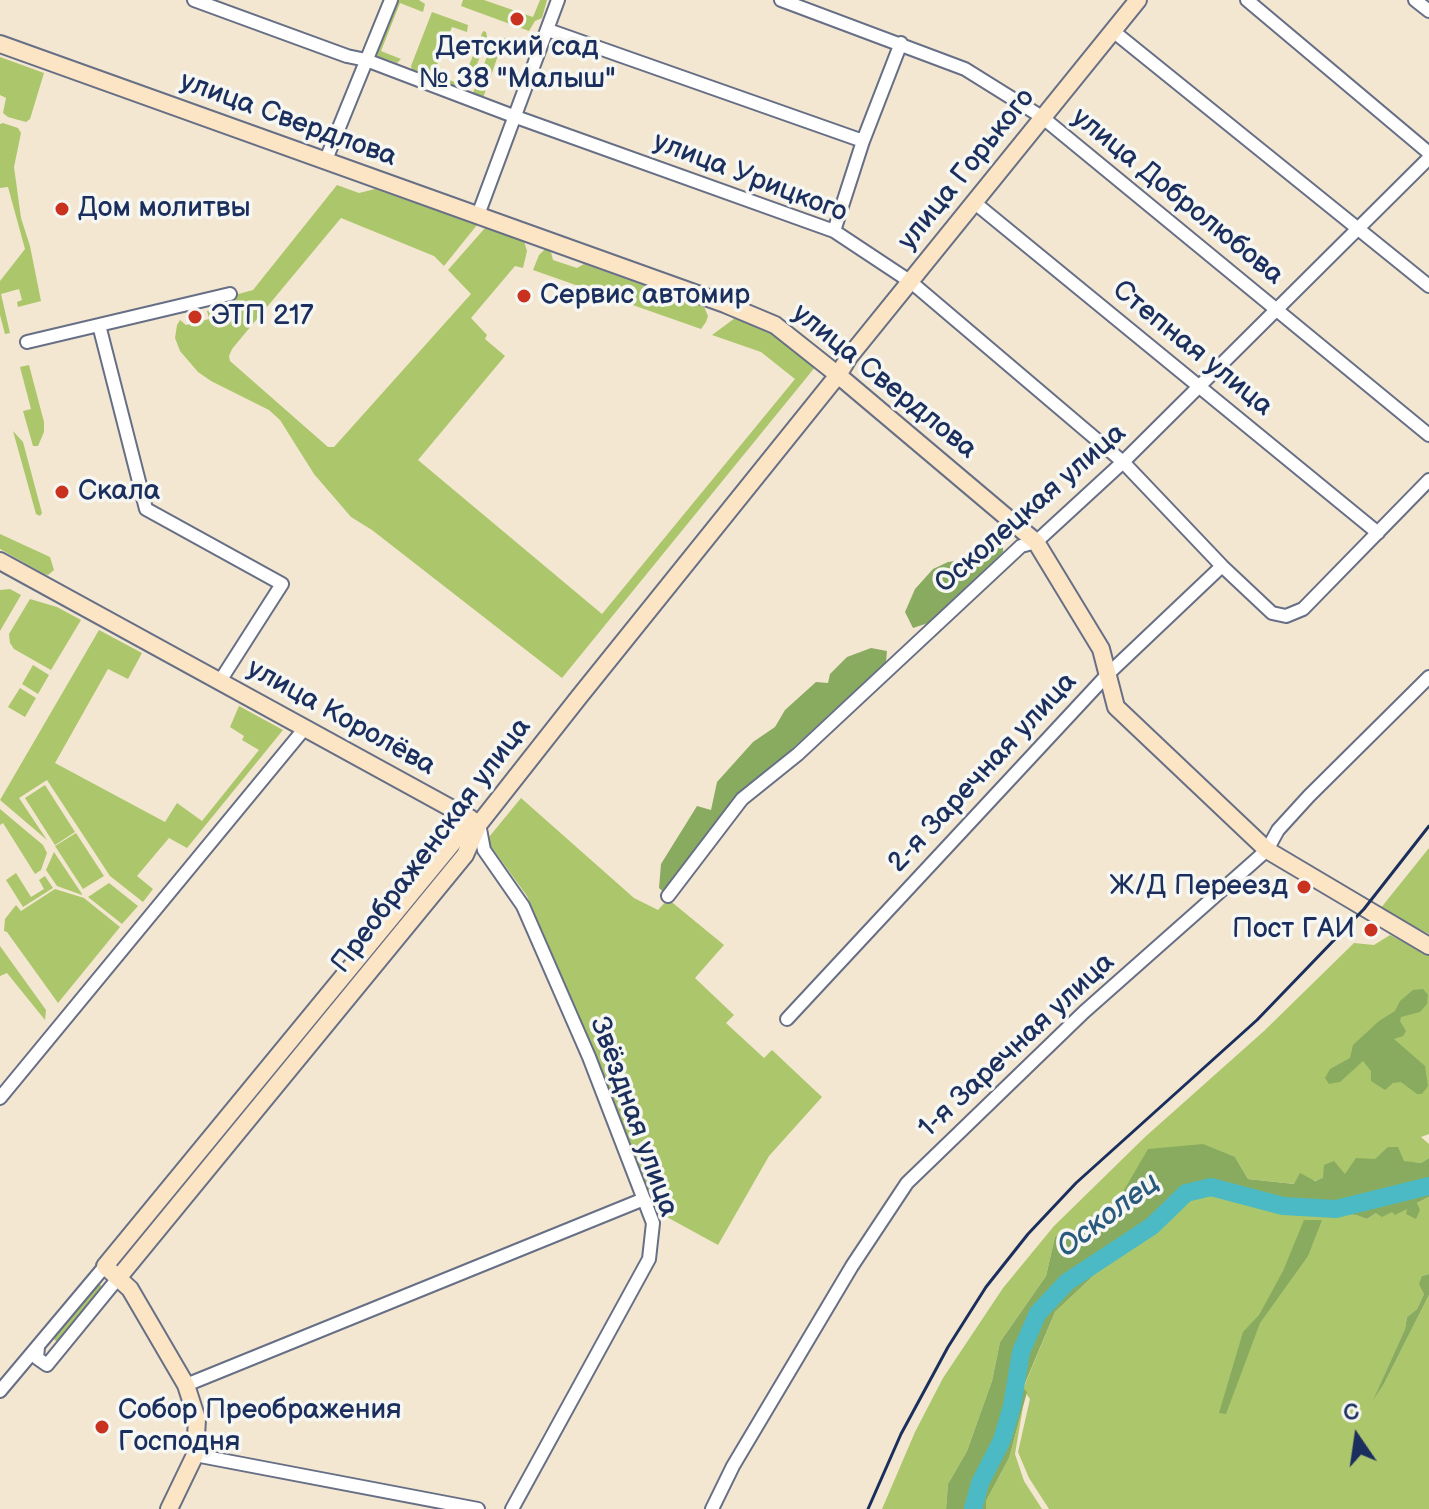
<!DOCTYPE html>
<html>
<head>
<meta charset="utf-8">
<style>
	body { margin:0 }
	#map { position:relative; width:1429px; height:1509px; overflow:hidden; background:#f3e7d1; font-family:"Balsamiq Sans",sans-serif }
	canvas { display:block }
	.north { position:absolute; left:1317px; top:1397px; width:80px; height:80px; -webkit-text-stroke:6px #f6f6f2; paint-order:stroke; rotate:347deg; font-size:22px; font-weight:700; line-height:32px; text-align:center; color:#1b2f5e }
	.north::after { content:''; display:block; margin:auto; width:28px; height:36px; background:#1b2f5e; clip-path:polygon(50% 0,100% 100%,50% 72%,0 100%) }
</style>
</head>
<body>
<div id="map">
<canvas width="1429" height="1509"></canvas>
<div class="north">С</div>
</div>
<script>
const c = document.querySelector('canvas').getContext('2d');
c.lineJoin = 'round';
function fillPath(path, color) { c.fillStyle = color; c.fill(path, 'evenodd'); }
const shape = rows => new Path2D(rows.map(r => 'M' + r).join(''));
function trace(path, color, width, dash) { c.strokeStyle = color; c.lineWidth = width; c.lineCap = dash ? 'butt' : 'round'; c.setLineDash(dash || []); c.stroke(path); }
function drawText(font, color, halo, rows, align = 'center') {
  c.font = font + ' "Balsamiq Sans",sans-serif'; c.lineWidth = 7; c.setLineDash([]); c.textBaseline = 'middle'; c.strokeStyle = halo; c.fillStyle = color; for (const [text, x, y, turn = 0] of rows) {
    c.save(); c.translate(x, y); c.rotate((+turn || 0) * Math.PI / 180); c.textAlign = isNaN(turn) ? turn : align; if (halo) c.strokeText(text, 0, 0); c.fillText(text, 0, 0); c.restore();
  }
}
const green = shape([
	[394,0,419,0,425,4,423,12,400,3,381,51,401,59,397,63,374,55],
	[463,0,484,0,533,17,540,0,547,0,542,18,535,21,529,31,461,6],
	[432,12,468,25,467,32,452,27,434,73,461,85,483,31,486,32,487,37,468,89,462,93,413,73,411,66],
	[501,37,530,47,534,52,532,57,501,47,483,98,512,111,474,97,473,93,493,41],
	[0,57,44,73,30,119,26,122,8,117,3,113,6,98,0,95],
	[3,123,18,128,21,133,14,167,21,218,30,246,41,301,18,307,17,302,22,300,19,289,1,294,10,333,5,334,0,315,0,281,25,249,8,187,0,188,0,124],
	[337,185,359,193,375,189,477,225,444,266,434,256,341,218,232,349,229,356,230,361,328,447,334,447,471,294,448,270,485,228,524,241,527,251,523,268,515,266,471,318,487,335,485,339,505,356,418,460,602,614,795,379,761,352,712,335,735,318,771,334,816,366,562,678,372,530,351,517,314,474,280,420,269,410,211,381,198,372,180,351,175,338,177,325,180,320,186,325,209,319,207,311,232,305,231,296,253,290],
	[545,249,551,252,553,260,577,268,584,264,704,307,708,316,706,322,701,329,533,270,539,255],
	[29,365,44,422,44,432,38,446,33,446,23,411,31,409,20,367],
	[13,431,23,442,42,513,40,516,36,514],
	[0,534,50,557,54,570,48,575,44,574,0,549],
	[10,589,21,595,0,631,0,590],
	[30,599,57,607,81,620,51,670,14,649,10,643,9,634],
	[99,630,142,653,128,679,108,669,55,763,165,822,177,803,202,821,259,750,242,740,244,736,230,727,239,706,283,730,187,848,169,838,137,876,153,889,143,902,110,876,47,780,19,798,47,840,0,800],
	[33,665,49,675,38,694,22,684],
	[20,688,36,698,25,717,8,707],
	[45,785,75,832,55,845,25,798],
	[521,798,634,898,658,910,668,899,724,945,695,978,734,1015,726,1023,764,1058,772,1050,822,1097,769,1156,718,1245,654,1210,527,896,490,845,489,837],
	[0,809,43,845,47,853,41,870,35,874,3,823,0,825],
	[76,833,104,876,83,889,55,846],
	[461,841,467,846,125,1263,119,1258],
	[1429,848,1429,934,1380,909],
	[54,852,82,894,82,895,57,886,46,870],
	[16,873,31,897,44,889,39,880,45,876,53,888,23,907,6,880],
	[109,883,138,906,122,924,88,897],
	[55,889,84,898,120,927,58,1003,7,932,4,931,5,919,16,905,21,911],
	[1390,935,1429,955,1429,1134,1421,1137,1429,1144,1429,1158,1421,1163,1375,1159,1345,1175,1295,1184,1248,1179,1235,1157,1096,1224,1078,1230,1073,1237,1055,1237,1046,1276,1000,1342,992,1381,967,1451,948,1484,946,1509,882,1509,915,1432,943,1378,1003,1288,1054,1226,1145,1137,1264,1031,1354,943,1374,945],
	[0,946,46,1010,45,1020,7,973,0,976],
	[1212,1191,1283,1210,1356,1215,1367,1219,1376,1213,1408,1208,1429,1197,1429,1274,1422,1276,1424,1294,1417,1309,1407,1317,1405,1329,1375,1396,1384,1384,1429,1295,1429,1509,1049,1509,1029,1478,1018,1452,1030,1399,1023,1389,1055,1312,1110,1260,1154,1229,1189,1195],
	[98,1283,104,1288,58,1343,53,1338],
	[1023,1407,1015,1454,1024,1481,1042,1509,986,1509,986,1501,1009,1458]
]);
const forest = shape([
	[997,541,1003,545,1003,552,928,623,913,628,905,612,915,589,933,569,948,562,969,559],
	[871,648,887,651,886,662,728,808,666,894,659,888,661,864,697,806,711,810,717,782,753,742,775,727,785,710,816,682,828,683,830,674,847,657],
	[1423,989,1428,995,1427,1004,1420,1012,1401,1017,1400,1021,1406,1031,1403,1036,1394,1039,1425,1066,1428,1086,1422,1094,1417,1094,1401,1082,1393,1083,1385,1090,1371,1081,1371,1071,1363,1061,1340,1082,1329,1084,1325,1078,1330,1069,1350,1058,1353,1045,1379,1021,1395,1011,1400,1001,1413,990],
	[1203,1144,1235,1157,1248,1179,1294,1184,1300,1173,1315,1181,1323,1178,1324,1165,1334,1161,1345,1174,1356,1158,1375,1159,1388,1147,1398,1147,1404,1161,1421,1163,1429,1158,1429,1197,1417,1203,1420,1210,1416,1219,1406,1214,1407,1209,1395,1215,1392,1212,1382,1217,1376,1213,1367,1219,1356,1215,1283,1210,1212,1191,1189,1195,1154,1229,1110,1260,1055,1312,1023,1388,1027,1392,1009,1458,986,1501,986,1509,979,1509,985,1483,1006,1441,1022,1389,1009,1389,998,1438,976,1481,969,1509,946,1509,948,1484,967,1451,992,1381,1000,1342,1046,1276,1055,1237,1067,1233,1073,1237,1078,1230,1109,1216,1148,1149],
	[1304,1220,1322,1220,1308,1256,1260,1323,1226,1414,1219,1413,1243,1332,1259,1315,1283,1271],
	[1429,1274,1429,1295,1384,1384,1373,1400,1405,1329,1407,1317,1417,1309,1424,1294,1419,1284,1422,1276]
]);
const river = shape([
	[973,1509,980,1483,1002,1440,1012,1406,1021,1352,1038,1313,1067,1282,1152,1226,1186,1193,1211,1187,1283,1206,1336,1209,1429,1186]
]);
const street = shape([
	[194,0,347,56,366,60,516,117,834,231,911,282,1123,462,1222,566,1272,613,1286,616,1303,609,1429,480],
	[781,0,965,69,1042,117,1429,435],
	[1247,0,1429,153],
	[1415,0,1429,11],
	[548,30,863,141],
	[1113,31,1429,286],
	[325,162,391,0],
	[975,203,1378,533],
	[478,215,558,0],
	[834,231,863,141,901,43],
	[99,325,146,509,282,584,220,681],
	[27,342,230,294],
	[479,824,484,850,523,906,589,1057,653,1223,649,1259,512,1509],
	[668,896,742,799,798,754,1021,546,1036,542,1123,462,1429,158],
	[787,1019,1107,675,1222,566],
	[0,1098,305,728],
	[38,1347,37,1358,47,1365,119,1277],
	[186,1385,644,1199],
	[0,1391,105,1266],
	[195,1455,478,1509],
	[712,1509,733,1466,852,1266,907,1183,1084,1012,1267,850,1278,830,1309,796,1429,677]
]);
const secondary = shape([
	[0,44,725,304,775,325,838,375,1036,542,1101,649,1116,707,1267,850,1429,946],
	[0,561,478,823],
	[119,1277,465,855,479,824,579,697,838,375,849,357,1138,0],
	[169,1509,195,1455,197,1419,186,1385,130,1289,105,1266,452,844,470,818]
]);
const rail = shape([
	[868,1509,901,1434,948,1347,986,1287,1028,1234,1076,1183,1257,1020,1364,909,1429,826]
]);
const markers = [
	[517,19,8,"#c8321e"],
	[62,209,8,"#c8321e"],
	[524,296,8,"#c8321e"],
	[195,317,8,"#c8321e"],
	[62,492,8,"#c8321e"],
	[1304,887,8,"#c8321e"],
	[1371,930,8,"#c8321e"],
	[102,1427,8,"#c8321e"]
];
const poiNames = [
	["Детский сад",517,48,"center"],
	["№ 38 \"Малыш\"",517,80,"center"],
	["Дом молитвы",78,209],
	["Сервис автомир",540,296],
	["ЭТП 217",211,317],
	["Скала",78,492],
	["Ж/Д Переезд",1288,887,"right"],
	["Пост ГАИ",1355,930,"right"],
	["Собор Преображения",118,1411],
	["Господня",118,1443]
];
const streetNames = [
	["улица Свердлова",288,120,20],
	["улица Горького",967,170,-51],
	["улица Урицкого",750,178,21],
	["улица Добролюбова",1177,197,39],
	["Степная улица",1192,349,39],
	["улица Свердлова",884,382,39],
	["Осколецкая улица",1031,509,-41],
	["улица Королёва",341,718,29],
	["2-я Заречная улица",983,773,-47],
	["Преображенская улица",432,846,-53],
	["1-я Заречная улица",1017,1046,-43],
	["Звёздная улица",633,1117,70]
];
const waterNames = [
	["Осколец",1109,1216,-37]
];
fillPath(green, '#acc66c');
fillPath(forest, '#89ab60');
trace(river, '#4bbac4', 18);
trace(street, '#676f86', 16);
trace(secondary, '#676f86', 20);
trace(street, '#fff', 12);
trace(secondary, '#fce5c4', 16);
trace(rail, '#1b2f5e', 3);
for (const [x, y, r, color] of markers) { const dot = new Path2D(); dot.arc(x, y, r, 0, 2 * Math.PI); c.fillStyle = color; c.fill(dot); trace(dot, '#f6f6f2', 3); }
drawText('28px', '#1b2f5e', '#f6f6f2', poiNames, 'left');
drawText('28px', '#1b2f5e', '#f6f6f2', streetNames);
drawText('italic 30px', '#29597d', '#f6f6f2', waterNames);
</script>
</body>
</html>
